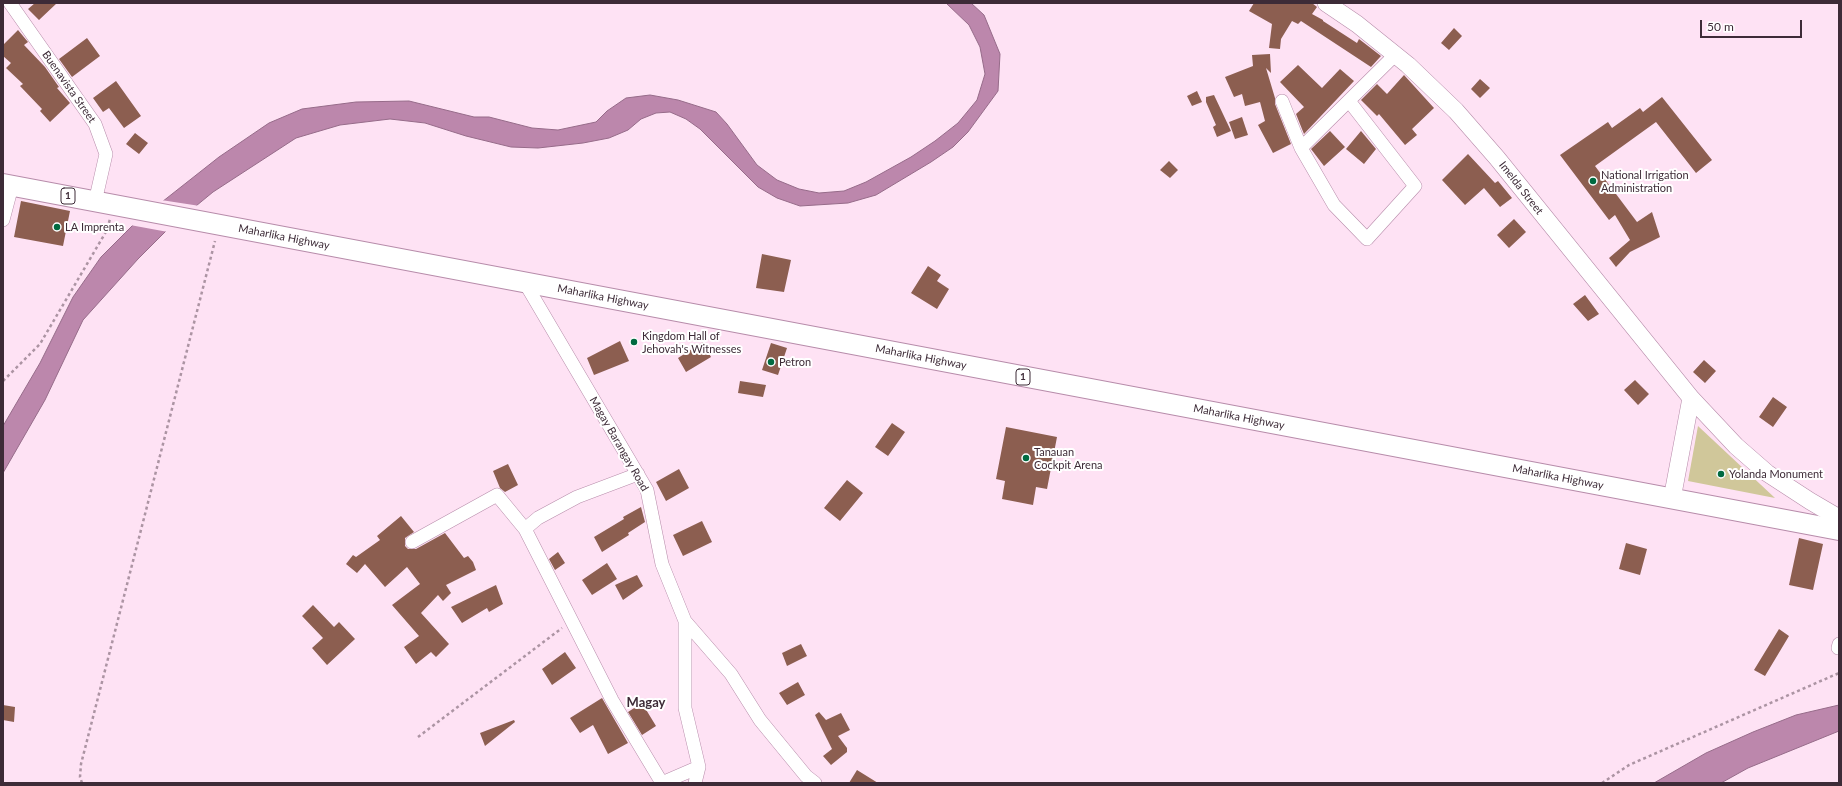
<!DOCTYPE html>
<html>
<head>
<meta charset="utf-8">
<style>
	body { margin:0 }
	#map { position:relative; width:1842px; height:786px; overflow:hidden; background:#fee2f4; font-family:Lato,sans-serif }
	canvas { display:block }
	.frame { position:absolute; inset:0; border:4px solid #3d2b37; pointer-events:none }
	.scale { position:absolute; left:1700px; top:20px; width:102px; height:18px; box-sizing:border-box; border:2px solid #3d2b37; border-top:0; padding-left:5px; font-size:12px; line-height:14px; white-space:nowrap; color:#3d2b37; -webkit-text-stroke:3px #fff; paint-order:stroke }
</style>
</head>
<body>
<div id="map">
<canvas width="1842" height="786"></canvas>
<div class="frame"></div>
<div class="scale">50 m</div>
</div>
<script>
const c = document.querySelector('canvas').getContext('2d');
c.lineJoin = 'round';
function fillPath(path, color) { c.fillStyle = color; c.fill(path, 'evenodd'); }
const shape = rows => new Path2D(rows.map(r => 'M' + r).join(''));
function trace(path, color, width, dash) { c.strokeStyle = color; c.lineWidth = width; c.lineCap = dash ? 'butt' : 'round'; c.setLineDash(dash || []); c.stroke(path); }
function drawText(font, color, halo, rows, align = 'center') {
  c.font = font + ' Lato,sans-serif'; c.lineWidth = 4; c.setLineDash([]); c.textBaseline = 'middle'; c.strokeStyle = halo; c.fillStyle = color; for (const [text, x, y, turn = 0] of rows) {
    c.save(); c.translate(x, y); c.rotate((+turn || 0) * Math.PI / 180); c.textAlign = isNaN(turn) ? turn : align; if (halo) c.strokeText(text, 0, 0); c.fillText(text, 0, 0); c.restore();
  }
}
const green = shape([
	[1698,426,1775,498,1688,481]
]);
const water = shape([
	[946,3,971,3,984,15,1000,54,998,91,968,132,953,147,931,162,876,195,848,203,800,206,777,198,758,187,700,129,686,119,670,112,656,113,641,119,628,130,609,138,583,143,538,148,511,147,466,136,425,123,390,119,340,125,296,138,213,192,168,229,138,259,83,320,45,400,3,473,3,426,40,363,73,297,101,257,134,224,219,157,269,123,302,109,356,102,409,101,474,117,489,117,532,128,558,130,596,122,607,111,626,98,650,95,678,100,716,112,727,124,757,165,777,180,799,189,819,193,844,191,866,182,911,157,935,141,958,123,977,100,985,74,980,47,969,25,946,3],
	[1839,705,1839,731,1748,768,1721,783,1654,783,1706,753,1753,732,1796,715,1839,705]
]);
const pier = shape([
	[161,200,200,206,168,232,130,225]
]);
const building = shape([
	[35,3,57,3,39,20,28,9],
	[1254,3,1312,3,1317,7,1312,14,1323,20,1323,21,1357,43,1359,39,1381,56,1371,67,1301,21,1298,24,1292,21,1281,39,1280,49,1269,48,1272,24,1249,11],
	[1454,28,1462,36,1449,50,1441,43],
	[18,30,28,42,24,45,45,67,59,87,57,88,70,103,50,122,40,111,42,109,20,86,23,84,6,68,11,63,3,56,3,45],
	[87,38,100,56,72,77,59,59],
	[1270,54,1271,73,1266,68,1275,98,1275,104,1291,144,1273,153,1258,125,1265,121,1260,102,1245,106,1242,94,1234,97,1225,77,1253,66,1252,55],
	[1298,65,1322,88,1340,69,1354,81,1304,134,1296,114,1304,107,1280,82],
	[1404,75,1434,108,1412,129,1417,135,1405,145,1379,114,1377,116,1361,100,1377,84,1387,94],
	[1480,79,1490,88,1480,98,1471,89],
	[116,81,141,116,124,128,109,108,103,112,93,98],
	[1197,91,1202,102,1192,106,1187,96],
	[1214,95,1231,131,1217,137,1213,127,1216,125,1206,102,1206,97],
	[1662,97,1712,160,1696,173,1656,122,1595,166,1637,222,1652,212,1660,237,1630,252,1616,267,1609,258,1630,240,1615,215,1609,220,1560,155,1608,122,1612,128,1640,108,1643,112],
	[1242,117,1248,135,1235,139,1229,122],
	[1330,131,1345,147,1324,166,1311,149],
	[1361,131,1376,149,1364,164,1346,149],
	[135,133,148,143,139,154,126,144],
	[1468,154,1495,183,1498,181,1512,198,1500,207,1484,188,1465,205,1442,180],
	[1169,161,1178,170,1170,178,1160,170],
	[21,201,70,211,63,246,14,237],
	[1514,219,1526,232,1509,248,1497,235],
	[762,254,791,260,784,292,756,288],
	[928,266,941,275,937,281,949,289,937,309,911,293],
	[1585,295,1599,314,1588,321,1573,304],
	[620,341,629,361,594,375,587,358],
	[703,342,711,357,686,372,678,358],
	[771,343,787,348,778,375,762,370],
	[1704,360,1716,371,1705,383,1693,372],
	[1635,380,1649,394,1638,405,1624,390],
	[740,381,766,385,763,397,738,393],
	[1773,397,1787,407,1773,427,1759,417],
	[892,423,905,432,888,456,875,447],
	[1006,427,1057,437,1047,489,1036,487,1033,505,1002,499,1005,481,996,479],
	[508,464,518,485,505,492,500,488,493,471],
	[679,469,689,488,666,501,656,482],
	[847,480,863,493,840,521,824,508],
	[641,507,645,522,628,533,629,535,602,552,594,537,624,519,623,517],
	[401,516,414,532,405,538,405,546,408,549,416,549,445,533,464,558,468,556,473,562,476,570,446,585,451,593,443,601,438,595,421,613,449,644,436,657,431,652,416,664,404,647,419,636,392,605,420,584,407,567,385,587,365,564,357,573,346,564,353,555,356,557,380,540,377,536],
	[702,521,712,542,683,556,673,535],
	[1799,538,1823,544,1813,590,1789,585],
	[1626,543,1647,549,1640,575,1619,569],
	[558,552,565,563,555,570,549,559],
	[607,563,617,579,592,595,582,580],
	[637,575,643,586,623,600,615,585],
	[496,585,503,604,489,612,487,608,462,623,451,607],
	[313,605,334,627,339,622,355,639,327,665,312,648,323,638,302,616],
	[1779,629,1789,636,1765,676,1754,670],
	[801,644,807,656,787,666,782,653],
	[565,652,576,668,552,685,542,669],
	[798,682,805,695,787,705,779,693],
	[602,698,628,743,608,754,593,725,580,733,570,718],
	[642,703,656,726,642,735,628,712],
	[3,705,15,707,14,722,3,720],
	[819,712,826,720,841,713,850,730,838,736,847,748,847,752,831,765,823,756,832,749,815,715],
	[514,720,515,722,485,746,480,733],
	[857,770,878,783,849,783]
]);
const path = shape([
	[3,381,40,344,107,230,110,219],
	[418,737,562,628],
	[82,783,80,777,81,764,215,241],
	[1602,783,1629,765,1839,673]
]);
const minor = shape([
	[10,3,95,124,106,154,95,202],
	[1282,101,1301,148,1396,54],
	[1301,148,1334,205,1367,239,1415,186,1349,101],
	[3,220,12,186],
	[525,283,647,490,662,564,685,621,685,708,699,767,695,783],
	[638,474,577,497,538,518,525,529,612,700,662,783],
	[412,542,497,495,525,529],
	[685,621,731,674,760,720,806,776,815,783],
	[1838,648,1839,644],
	[662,783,699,767]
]);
const major = shape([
	[1326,3,1357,24,1408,65,1456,111,1497,158,1691,398,1736,446,1767,473,1810,501,1839,518],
	[1672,499,1691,398]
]);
const highway = shape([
	[3,184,1839,530]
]);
const markers = [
	[1593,181,4,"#006a40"],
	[57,227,4,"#006a40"],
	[634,342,4,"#006a40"],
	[771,362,4,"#006a40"],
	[1026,458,4,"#006a40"],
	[1721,474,4,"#006a40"]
];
const shields = [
	[68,196,14],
	[1023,377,14]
];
const shieldNames = [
	["1",68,196],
	["1",1023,377]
];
const streetNames = [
	["Buenavista Street",69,87,55],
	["Imelda Street",1521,188,52],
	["Maharlika Highway",284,237,11],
	["Maharlika Highway",603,297,11],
	["Maharlika Highway",921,357,11],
	["Maharlika Highway",1239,417,11],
	["Magay Barangay Road",619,444,60],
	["Maharlika Highway",1558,477,11]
];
const poiNames = [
	["National Irrigation",1601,175],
	["Administration",1601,188],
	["LA Imprenta",65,227],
	["Kingdom Hall of",642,336],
	["Jehovah's Witnesses",642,349],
	["Petron",779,362],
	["Tanauan",1034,452],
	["Cockpit Arena",1034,465],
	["Yolanda Monument",1729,474]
];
const quarterNames = [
	["Magay",646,703]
];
fillPath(green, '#d0c79a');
fillPath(water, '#bc87ac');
trace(water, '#966b89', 1);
fillPath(pier, '#fee2f4');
fillPath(building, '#8c5e50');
trace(minor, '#b78caa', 14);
trace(major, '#b78caa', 18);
trace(highway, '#b78caa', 22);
trace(path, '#ac94a3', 2.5, [3, 3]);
trace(minor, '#fff', 13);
trace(major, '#fff', 17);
trace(highway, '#fff', 20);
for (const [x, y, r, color] of markers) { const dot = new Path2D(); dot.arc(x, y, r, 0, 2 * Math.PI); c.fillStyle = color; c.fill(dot); trace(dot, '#fff', 1.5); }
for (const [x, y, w] of shields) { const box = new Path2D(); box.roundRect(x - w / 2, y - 8, w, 16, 3); c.fillStyle = '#fff'; c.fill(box); trace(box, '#3d2b37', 1); }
drawText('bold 10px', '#3d2b37', null, shieldNames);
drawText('11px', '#3d2b37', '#fff', streetNames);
drawText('11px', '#3d2b37', '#fff', poiNames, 'left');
drawText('bold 13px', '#3d2b37', '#fff', quarterNames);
</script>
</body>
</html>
